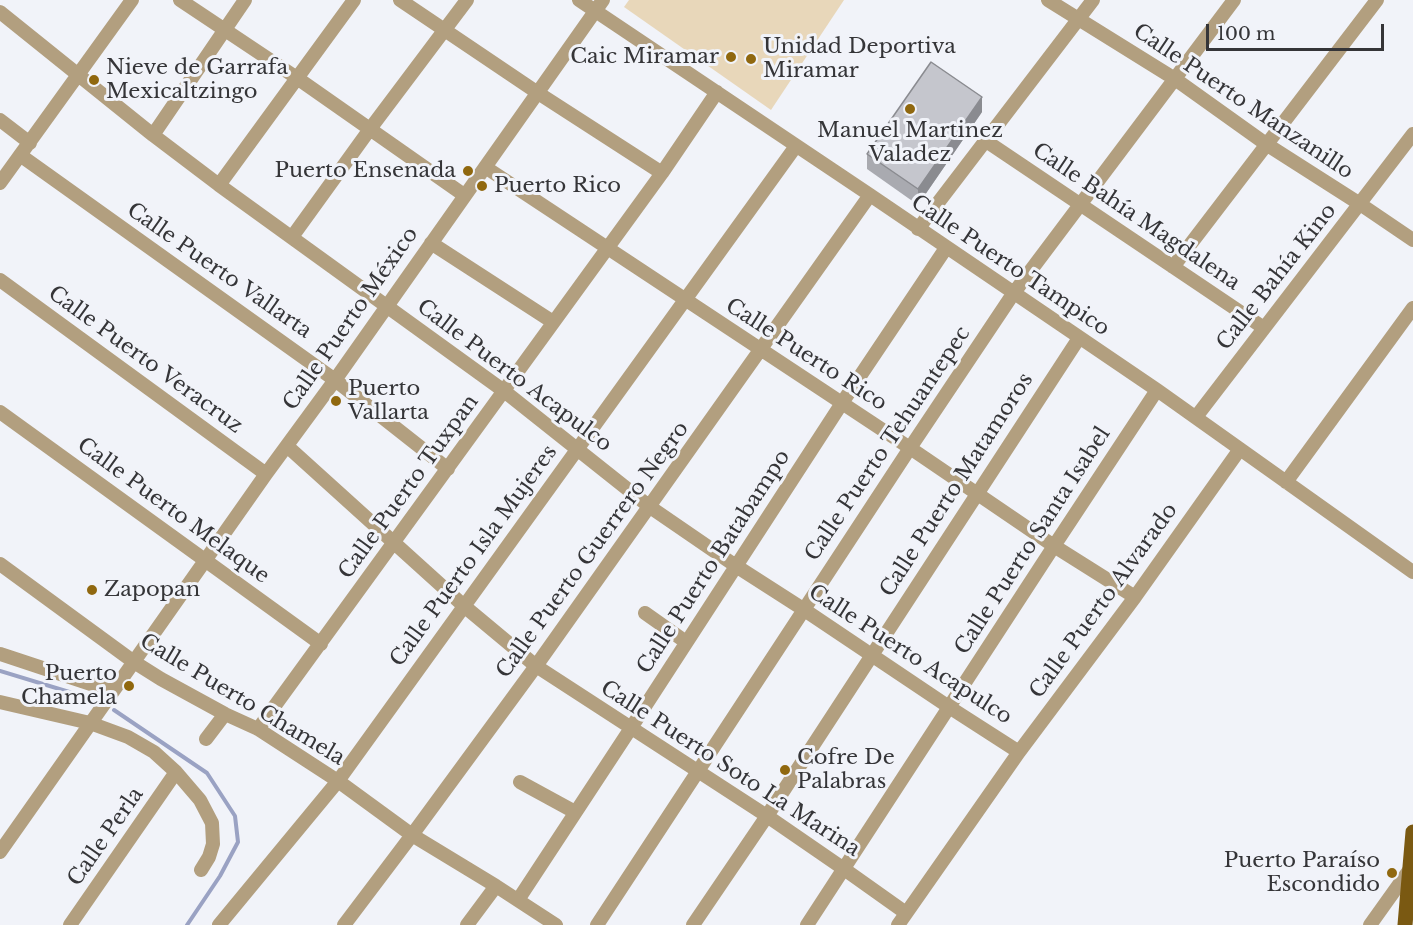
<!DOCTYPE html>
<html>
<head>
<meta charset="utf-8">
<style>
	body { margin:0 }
	#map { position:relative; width:1413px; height:925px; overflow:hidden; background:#f1f3f9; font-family:"Libre Baskerville",serif }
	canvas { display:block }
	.scale { position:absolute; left:1206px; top:24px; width:178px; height:27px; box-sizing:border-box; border:3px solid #353538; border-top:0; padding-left:8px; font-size:18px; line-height:21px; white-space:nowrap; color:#353538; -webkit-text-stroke:4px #f1f3f9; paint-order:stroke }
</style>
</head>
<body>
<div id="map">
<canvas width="1413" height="925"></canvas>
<div class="scale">100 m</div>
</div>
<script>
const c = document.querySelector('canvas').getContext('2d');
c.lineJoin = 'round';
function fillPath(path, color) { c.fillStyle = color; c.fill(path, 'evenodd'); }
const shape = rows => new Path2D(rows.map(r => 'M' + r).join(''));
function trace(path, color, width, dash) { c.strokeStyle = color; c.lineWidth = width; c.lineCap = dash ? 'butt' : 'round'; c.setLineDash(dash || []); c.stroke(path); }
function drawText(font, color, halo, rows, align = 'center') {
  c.font = font + ' "Libre Baskerville",serif'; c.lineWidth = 6; c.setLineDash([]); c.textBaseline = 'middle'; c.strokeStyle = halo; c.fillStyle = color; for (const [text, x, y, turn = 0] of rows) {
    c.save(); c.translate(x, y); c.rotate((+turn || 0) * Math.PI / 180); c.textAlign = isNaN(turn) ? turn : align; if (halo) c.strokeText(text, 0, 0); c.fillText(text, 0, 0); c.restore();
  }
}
const green = shape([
	[629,0,844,0,771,110,624,7]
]);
const stream = shape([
	[0,671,89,698],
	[114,710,207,773,235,816,238,842,220,876,187,925]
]);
const minor = shape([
	[180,0,297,78,464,195],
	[400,0,538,93,662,173],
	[579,0,870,195,1157,390,1413,572],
	[1048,0,1175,79,1266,144,1360,204,1413,240],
	[0,12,153,135,219,185,504,391,650,507,736,566,803,609,949,707,1019,752],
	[0,120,30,143],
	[153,135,245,0],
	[986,141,1264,328],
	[20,155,335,380,448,469],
	[485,167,910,448,1054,546,1135,597],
	[0,183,132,0],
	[219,185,354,0],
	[918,229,1093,0],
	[292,237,370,129,467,0],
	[431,243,553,322],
	[1173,267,1377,0],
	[0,280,266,474],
	[0,412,321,644],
	[1196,417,1413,134],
	[287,446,464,606,536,666,767,816,844,869,906,913],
	[1286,482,1413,308],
	[0,564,134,662,161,679,225,714,258,729,338,781,412,835,496,886,556,925],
	[645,613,686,642],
	[0,654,112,691],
	[0,702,90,723,128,737,154,752,176,772,200,800,212,823,213,844,209,857,201,870],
	[258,729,662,173,717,92],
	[206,739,225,714],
	[520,782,575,812],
	[0,852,266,474,335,380,603,0],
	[518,900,631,728,842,403,946,248],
	[70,925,176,772],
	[219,925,338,781,796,146],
	[344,925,412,835,536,666,870,195],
	[467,925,496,886],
	[597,925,910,448,1013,294,1234,0],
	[693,925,767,816,1079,338],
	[807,925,1054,546,1157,390],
	[898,925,1019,752,1135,597,1240,449],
	[1370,925,1410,869]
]);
const major = shape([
	[1405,925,1413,832]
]);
const wall = shape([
	[982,112,918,205,867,169,867,154]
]);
const shadedWall = shape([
	[982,97,982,112,918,205,918,189]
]);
const building = shape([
	[931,62,982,97,918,189,867,154,931,62]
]);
const markers = [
	[731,57,6,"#90680f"],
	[751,59,6,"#90680f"],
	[94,80,6,"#90680f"],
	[910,109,6,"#90680f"],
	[468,171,6,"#90680f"],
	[482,186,6,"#90680f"],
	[336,401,6,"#90680f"],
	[92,590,6,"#90680f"],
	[129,686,6,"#90680f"],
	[785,770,6,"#90680f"],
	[1392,873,6,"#90680f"]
];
const poiNames = [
	["Unidad Deportiva",763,47],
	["Miramar",763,71],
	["Caic Miramar",719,57,"right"],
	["Nieve de Garrafa",106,68],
	["Mexicaltzingo",106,92],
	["Manuel Martinez",910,131,"center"],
	["Valadez",910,155,"center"],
	["Puerto Ensenada",456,171,"right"],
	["Puerto Rico",494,186],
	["Puerto",348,389],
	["Vallarta",348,413],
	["Zapopan",104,590],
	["Puerto",117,674,"right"],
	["Chamela",117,698,"right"],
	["Cofre De",797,758],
	["Palabras",797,782],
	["Puerto Paraíso",1380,861,"right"],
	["Escondido",1380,885,"right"]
];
const streetNames = [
	["Calle Puerto Manzanillo",1243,102,34],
	["Calle Bahía Magdalena",1136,217,34],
	["Calle Puerto Tampico",1010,266,34],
	["Calle Puerto Vallarta",219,271,35],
	["Calle Bahía Kino",1277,277,-52],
	["Calle Puerto México",351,319,-55],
	["Calle Puerto Rico",806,355,33],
	["Calle Puerto Veracruz",145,360,36],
	["Calle Puerto Acapulco",514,376,37],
	["Calle Puerto Tehuantepec",888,444,-56],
	["Calle Puerto Matamoros",957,485,-57],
	["Calle Puerto Tuxpan",409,487,-54],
	["Calle Puerto Melaque",173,511,36],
	["Calle Puerto Santa Isabel",1033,541,-57],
	["Calle Puerto Guerrero Negro",593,550,-54],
	["Calle Puerto Isla Mujeres",474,556,-54],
	["Calle Puerto Batabampo",714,562,-57],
	["Calle Puerto Alvarado",1104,601,-54],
	["Calle Puerto Acapulco",910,655,33],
	["Calle Puerto Chamela",242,700,31],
	["Calle Puerto Soto La Marina",730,769,33],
	["Calle Perla",106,837,-55]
];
fillPath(green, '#e8d7ba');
trace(stream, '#9aa2c3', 4);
trace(minor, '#b29f7f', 14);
trace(major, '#7a5912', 15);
fillPath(wall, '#a9aab0');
fillPath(shadedWall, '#8a8b90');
fillPath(building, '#c5c6cd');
trace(building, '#8a8b90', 1.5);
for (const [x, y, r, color] of markers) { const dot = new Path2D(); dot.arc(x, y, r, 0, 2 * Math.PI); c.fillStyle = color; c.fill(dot); trace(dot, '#f1f3f9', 2); }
drawText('21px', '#353538', '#f1f3f9', poiNames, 'left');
drawText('21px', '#353538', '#f1f3f9', streetNames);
</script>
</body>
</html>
